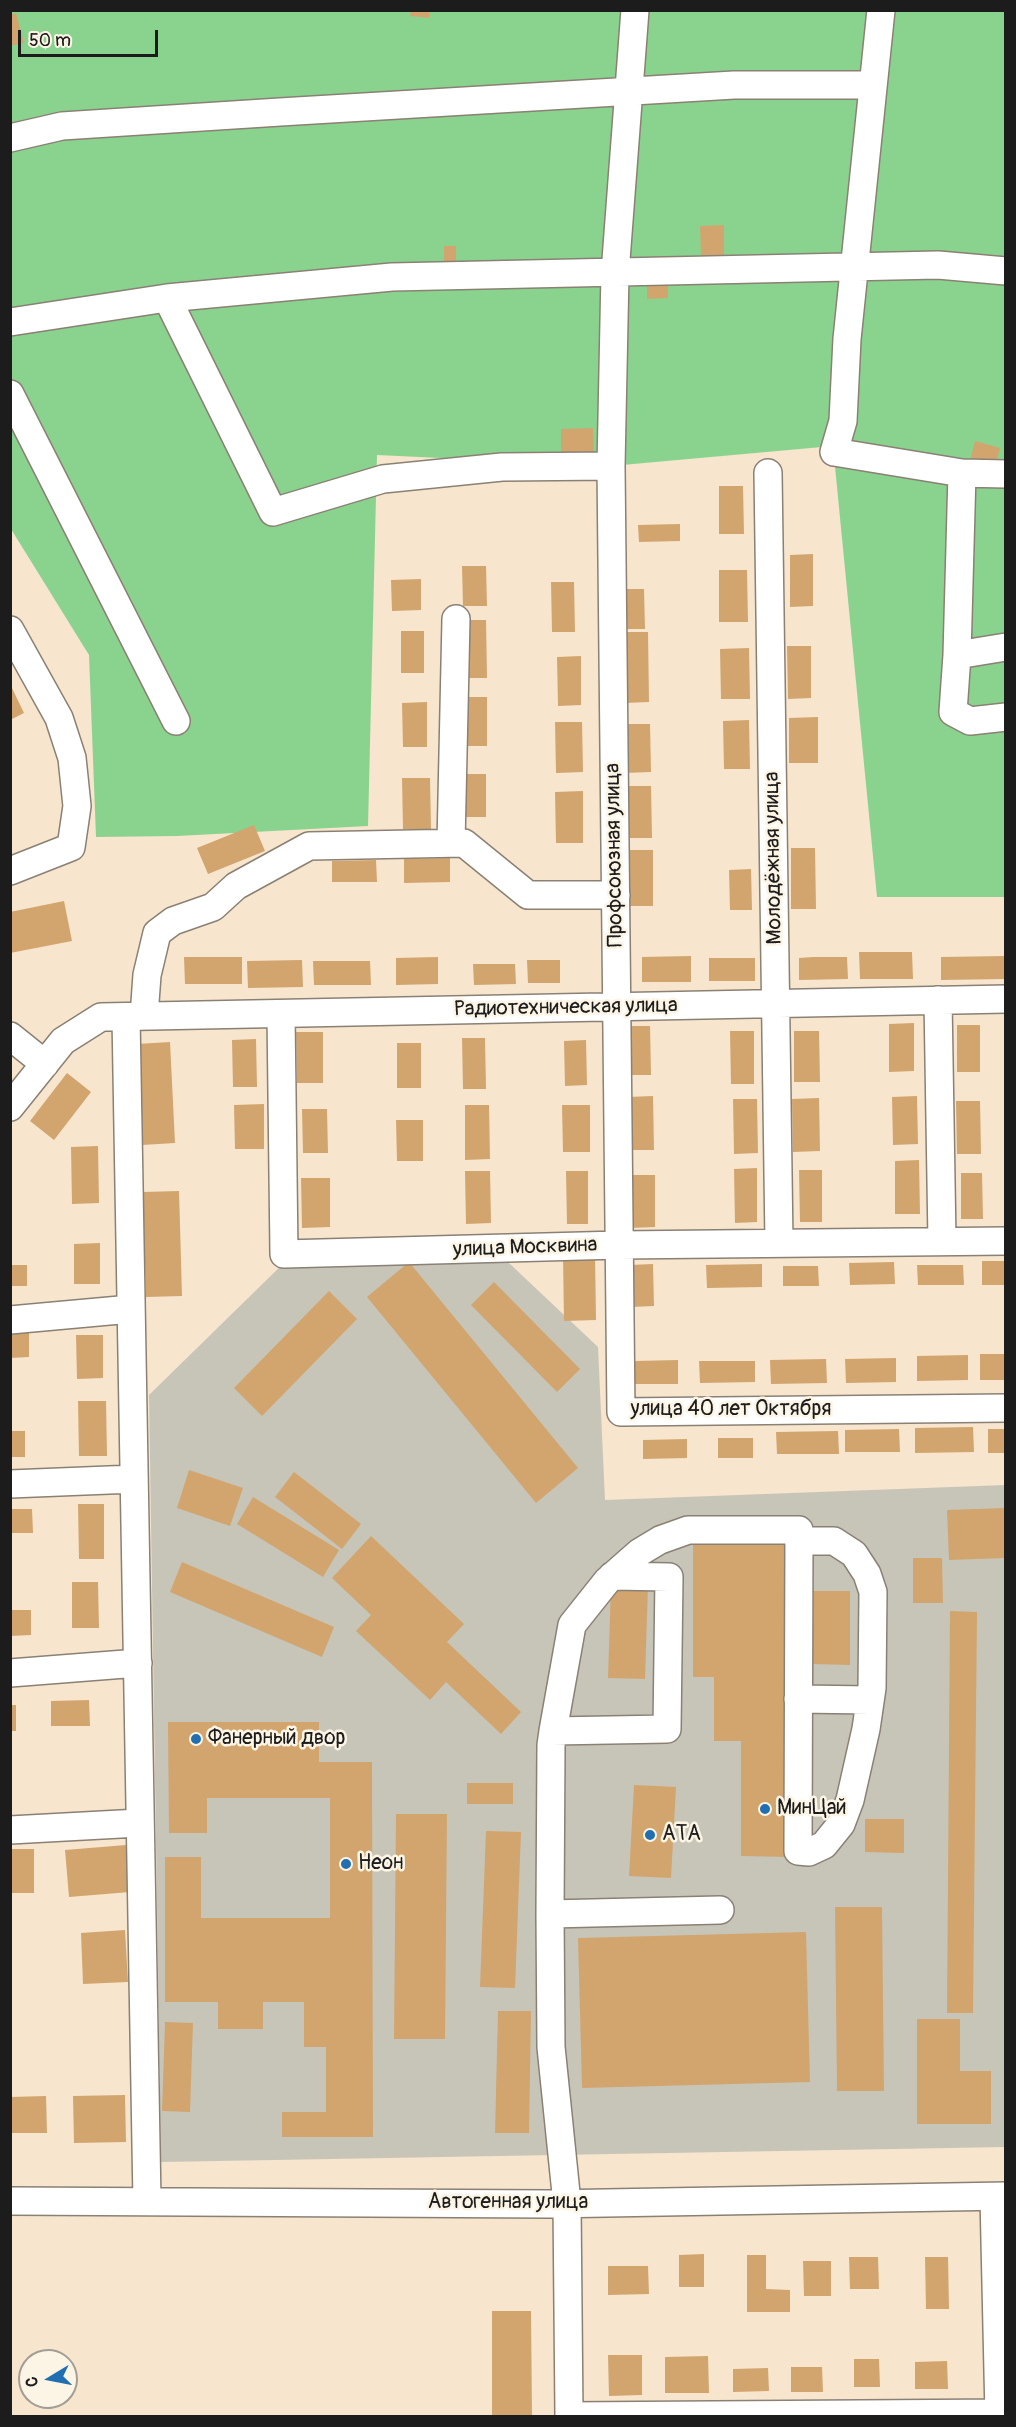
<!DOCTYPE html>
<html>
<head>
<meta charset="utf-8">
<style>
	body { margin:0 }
	#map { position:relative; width:1016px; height:2427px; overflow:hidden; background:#f7e5cd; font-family:Pangolin,sans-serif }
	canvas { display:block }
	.frame { position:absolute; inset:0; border:12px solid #1c1c1c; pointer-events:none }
	.north { position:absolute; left:18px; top:2349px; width:60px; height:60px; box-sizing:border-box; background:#fcf5e5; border:2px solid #a29e95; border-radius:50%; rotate:260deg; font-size:16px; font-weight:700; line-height:24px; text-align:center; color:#1c1c1c }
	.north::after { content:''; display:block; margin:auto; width:21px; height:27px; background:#1f6fb2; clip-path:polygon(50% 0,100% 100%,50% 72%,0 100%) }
	.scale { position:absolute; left:18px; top:30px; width:140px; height:27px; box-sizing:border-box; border:3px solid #1c1c1c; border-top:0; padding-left:8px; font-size:18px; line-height:21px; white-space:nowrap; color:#1c1c1c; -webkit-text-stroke:4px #fcf5e5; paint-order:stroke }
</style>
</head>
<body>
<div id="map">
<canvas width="1016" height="2427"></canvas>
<div class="frame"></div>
<div class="north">С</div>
<div class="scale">50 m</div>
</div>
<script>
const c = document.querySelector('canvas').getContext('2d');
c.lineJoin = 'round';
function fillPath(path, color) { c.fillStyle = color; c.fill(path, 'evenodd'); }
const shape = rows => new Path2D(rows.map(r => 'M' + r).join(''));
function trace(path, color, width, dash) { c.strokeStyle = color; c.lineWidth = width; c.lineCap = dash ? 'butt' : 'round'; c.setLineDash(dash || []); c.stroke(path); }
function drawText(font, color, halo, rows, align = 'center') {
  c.font = font + ' Pangolin,sans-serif'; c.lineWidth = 5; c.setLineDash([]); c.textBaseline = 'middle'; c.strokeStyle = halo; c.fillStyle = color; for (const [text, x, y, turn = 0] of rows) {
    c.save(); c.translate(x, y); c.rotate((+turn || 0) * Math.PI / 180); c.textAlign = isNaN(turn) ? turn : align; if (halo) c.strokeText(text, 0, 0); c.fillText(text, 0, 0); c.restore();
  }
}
const industrial = shape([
	[492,1247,598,1347,605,1500,1005,1485,1005,2147,161,2162,149,1395,290,1257]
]);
const green = shape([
	[11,11,1005,11,1005,897,877,897,833,446,611,466,377,455,368,826,177,836,96,837,89,655,11,529]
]);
const building = shape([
	[411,10,430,10,429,18,410,16],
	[16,13,24,43,10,46,10,15],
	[724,225,724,257,701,257,700,226],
	[444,246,456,246,456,262,444,262],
	[668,283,668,298,647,299,647,284],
	[593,428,594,454,561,454,561,429],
	[975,441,1000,448,994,472,969,465],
	[719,486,743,486,744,534,719,534],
	[680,524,680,541,639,542,638,525],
	[813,554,813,606,790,607,790,555],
	[462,566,486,566,487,606,463,606],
	[719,570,747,570,748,622,719,622],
	[421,579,421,610,392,611,391,580],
	[551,582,574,582,575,632,552,632],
	[624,589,644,589,645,629,624,629],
	[461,620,486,620,487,678,462,678],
	[401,631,424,631,424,673,401,673],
	[623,632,648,632,649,702,624,703],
	[787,646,811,646,811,698,788,699],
	[749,648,750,699,721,699,720,649],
	[581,656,581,705,558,706,557,657],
	[12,688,24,713,10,720,10,689],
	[460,697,487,697,487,746,461,746],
	[427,702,427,747,403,747,402,703],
	[818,717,818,763,789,763,789,718],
	[749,720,750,769,724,769,723,721],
	[555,722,582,722,583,772,556,773],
	[623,724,650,724,651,772,624,773],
	[463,774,486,774,486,817,463,817],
	[402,778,430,778,431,829,403,829],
	[627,786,651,786,652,838,627,838],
	[583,791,583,843,556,843,555,792],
	[254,825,265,851,208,874,197,848],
	[791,848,815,848,816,909,791,909],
	[627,850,653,850,653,906,627,906],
	[450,858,450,882,404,883,404,859],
	[376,860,377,882,332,882,332,861],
	[751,869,752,910,730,910,729,870],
	[64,901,72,941,10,953,10,912],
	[859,952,912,952,913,979,860,979],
	[691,956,691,982,642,982,642,957],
	[1005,956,1005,979,941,980,941,957],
	[184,957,242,957,242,984,185,984],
	[438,957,438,984,396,985,396,958],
	[813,957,847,957,848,979,799,980,799,958],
	[709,958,755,958,755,981,709,981],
	[302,960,303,987,248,988,247,961],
	[527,960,560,960,560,983,528,983],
	[313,961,370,961,371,985,314,985],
	[473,964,515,964,516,984,474,985],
	[914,1023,914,1071,889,1072,889,1024],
	[957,1025,980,1025,980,1072,957,1072],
	[625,1026,650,1026,651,1075,626,1075],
	[730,1031,754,1031,754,1084,731,1084],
	[794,1031,819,1031,820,1082,794,1082],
	[296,1032,323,1032,323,1083,297,1083],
	[462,1038,485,1038,486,1089,463,1089],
	[256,1039,257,1087,233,1087,232,1040],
	[586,1040,587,1085,565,1086,564,1041],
	[170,1042,175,1143,142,1145,137,1044],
	[397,1043,421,1043,421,1088,397,1088],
	[67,1073,91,1092,54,1140,30,1121],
	[653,1096,654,1150,628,1150,628,1097],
	[917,1096,918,1144,893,1145,892,1097],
	[819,1098,820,1151,793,1152,792,1099],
	[733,1099,757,1099,758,1153,734,1154],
	[956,1101,980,1101,981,1154,957,1154],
	[264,1104,264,1149,235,1149,234,1105],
	[465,1105,489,1105,490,1159,465,1160],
	[562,1105,590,1105,590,1152,563,1152],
	[302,1109,327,1109,328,1153,303,1153],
	[396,1120,423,1120,423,1161,397,1161],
	[98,1146,99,1203,72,1204,71,1147],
	[919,1160,920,1214,895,1214,895,1161],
	[757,1168,757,1222,735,1223,734,1169],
	[799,1170,822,1170,822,1222,800,1222],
	[465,1171,490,1171,491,1223,466,1224],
	[566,1171,588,1171,588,1224,567,1224],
	[961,1173,982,1173,983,1219,961,1219],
	[628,1175,655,1175,655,1227,629,1228],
	[301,1178,330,1178,330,1227,302,1228],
	[179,1191,182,1296,146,1297,143,1192],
	[100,1243,100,1284,74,1284,74,1244],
	[563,1255,595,1255,596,1320,564,1321],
	[982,1261,1006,1261,1006,1285,982,1285],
	[409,1262,578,1468,536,1503,367,1297],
	[894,1262,895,1284,850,1285,849,1263],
	[653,1264,654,1306,631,1307,630,1265],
	[762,1264,762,1287,707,1288,706,1265],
	[10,1265,27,1265,27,1286,10,1286],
	[917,1265,963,1265,964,1285,918,1285],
	[783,1266,818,1266,819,1286,783,1286],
	[494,1282,580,1369,557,1392,471,1305],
	[329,1291,357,1319,262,1416,234,1388],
	[10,1333,29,1333,29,1357,10,1358],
	[76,1335,103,1335,103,1378,77,1379],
	[980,1354,1006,1354,1006,1380,980,1380],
	[968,1355,968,1380,917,1381,917,1356],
	[896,1358,896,1382,846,1383,845,1359],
	[826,1359,827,1383,771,1384,770,1360],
	[678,1360,678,1384,635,1384,635,1361],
	[699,1361,755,1361,755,1382,700,1383],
	[78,1401,106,1401,107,1456,79,1456],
	[973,1427,974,1452,915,1453,915,1428],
	[899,1429,900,1452,845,1452,845,1430],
	[988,1429,1006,1429,1006,1453,988,1453],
	[10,1431,25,1431,25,1457,10,1457],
	[838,1431,839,1454,777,1454,776,1432],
	[718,1438,753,1438,753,1458,718,1458],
	[687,1439,687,1458,643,1459,643,1440],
	[189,1470,243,1488,230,1526,177,1508],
	[294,1472,361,1524,342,1549,275,1497],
	[253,1497,339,1550,323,1577,237,1524],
	[78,1504,104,1504,104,1559,79,1559],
	[1006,1508,1006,1558,949,1560,947,1510],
	[10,1509,32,1509,33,1533,10,1533],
	[693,1535,790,1535,789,1857,741,1856,741,1741,714,1741,714,1677,693,1677],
	[371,1536,464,1624,447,1642,521,1712,501,1734,446,1682,430,1700,356,1631,371,1615,332,1578],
	[913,1558,942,1558,943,1603,913,1603],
	[182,1562,334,1627,322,1657,170,1592],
	[72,1582,98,1582,99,1628,72,1628],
	[611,1585,648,1586,645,1679,608,1678],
	[813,1591,850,1591,850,1665,812,1664],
	[10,1610,31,1610,31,1635,10,1636],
	[950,1611,977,1612,973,2013,947,2013],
	[89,1700,90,1726,51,1726,51,1701],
	[10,1705,16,1705,16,1731,10,1731],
	[168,1722,319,1722,319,1762,372,1762,373,2137,282,2137,282,2112,326,2112,326,2047,304,2047,304,2002,263,2002,263,2029,218,2029,218,2002,165,2002,165,1857,201,1857,201,1918,330,1918,330,1798,207,1798,207,1833,169,1833],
	[467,1783,513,1783,513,1804,467,1804],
	[634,1785,676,1787,671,1878,629,1876],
	[396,1814,447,1814,445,2039,394,2039],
	[865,1819,904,1819,904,1853,865,1852],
	[486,1831,521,1832,515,1988,480,1987],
	[126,1845,130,1892,69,1897,65,1850],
	[10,1849,34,1849,34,1893,10,1893],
	[835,1907,882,1907,884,2091,837,2091],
	[125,1930,128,1982,83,1984,81,1933],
	[806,1932,810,2082,582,2088,578,1938],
	[498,2011,531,2011,529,2133,495,2133],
	[917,2019,960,2019,960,2071,991,2071,991,2124,917,2124],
	[165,2022,193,2023,190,2112,162,2111],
	[125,2095,126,2142,74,2143,73,2096],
	[46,2096,47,2133,10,2133,10,2097],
	[704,2254,704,2287,679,2287,679,2255],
	[747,2255,766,2255,766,2289,790,2290,790,2312,747,2312],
	[849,2257,878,2257,879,2289,850,2289],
	[925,2257,948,2257,949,2309,926,2309],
	[803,2261,831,2261,831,2296,804,2296],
	[608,2266,648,2266,649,2294,608,2295],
	[492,2311,531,2311,532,2416,492,2416],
	[608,2355,642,2355,642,2395,609,2396],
	[708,2356,709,2393,665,2393,665,2357],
	[854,2359,879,2359,880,2387,854,2387],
	[947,2361,948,2389,915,2389,915,2362],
	[791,2367,822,2367,823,2392,791,2392],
	[768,2368,769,2391,733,2392,733,2369]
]);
const minor = shape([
	[635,10,615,273,611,466,621,1412,1006,1408],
	[881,10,847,339,843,421,834,452,962,473,1006,474],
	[10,138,62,126,280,112,734,85,873,85],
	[167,298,273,512,383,479,502,467,611,466],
	[10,322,167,298,392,277,938,265,1006,271],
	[10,394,176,721],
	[768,473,779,1243],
	[962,473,957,655,953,712,970,721,1006,717],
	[10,630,59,718,72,758,77,806,71,847,10,871],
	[957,655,1006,647],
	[451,843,456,619],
	[938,1000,942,1241],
	[281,1014,284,1254,619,1245,1006,1241],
	[144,1016,147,975,157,933,173,921,213,907,236,886,309,846,464,843,528,895,616,895],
	[126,1017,147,2201],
	[10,1036,45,1064],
	[10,1107,63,1041,101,1017,1006,999],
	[10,1320,131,1309],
	[10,1484,134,1479],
	[10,1673,138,1663],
	[798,1699,870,1700],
	[553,1731,572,1625,607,1581,640,1552,660,1540,688,1530,799,1530,798,1851,809,1852,824,1845,841,1824,850,1800,866,1729,872,1688,873,1592,867,1574,854,1554,834,1541,799,1541],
	[10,1830,139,1823],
	[550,1914,551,1745,553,1731,667,1729,669,1577,612,1576],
	[994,2197,999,2416],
	[10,2201,549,2204,1006,2196],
	[569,2416,567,2203,551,2047,550,1914,720,1910],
	[569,2416,1006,2413]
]);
const markers = [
	[196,1739,6,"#1f6fb2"],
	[765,1809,6,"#1f6fb2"],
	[650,1835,6,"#1f6fb2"],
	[346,1864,6,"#1f6fb2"]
];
const streetNames = [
	["Профсоюзная улица",615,855,-91],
	["Молодёжная улица",774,858,-91],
	["Радиотехническая улица",566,1008,-1],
	["улица Москвина",525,1248,-2],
	["улица 40 лет Октября",731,1410],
	["Автогенная улица",508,2203]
];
const poiNames = [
	["Фанерный двор",208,1739],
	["МинЦай",777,1809],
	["АТА",662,1835],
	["Неон",358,1864]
];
fillPath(industrial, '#c7c5b8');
fillPath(green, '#8ad38f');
fillPath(building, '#d2a56e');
trace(minor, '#8a8074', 30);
trace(minor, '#fff', 27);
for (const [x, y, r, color] of markers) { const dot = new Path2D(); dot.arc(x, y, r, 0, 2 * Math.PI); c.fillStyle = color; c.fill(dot); trace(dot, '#fcf5e5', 2); }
drawText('21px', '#1c1c1c', '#fcf5e5', streetNames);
drawText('21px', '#1c1c1c', '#fcf5e5', poiNames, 'left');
</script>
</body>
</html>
